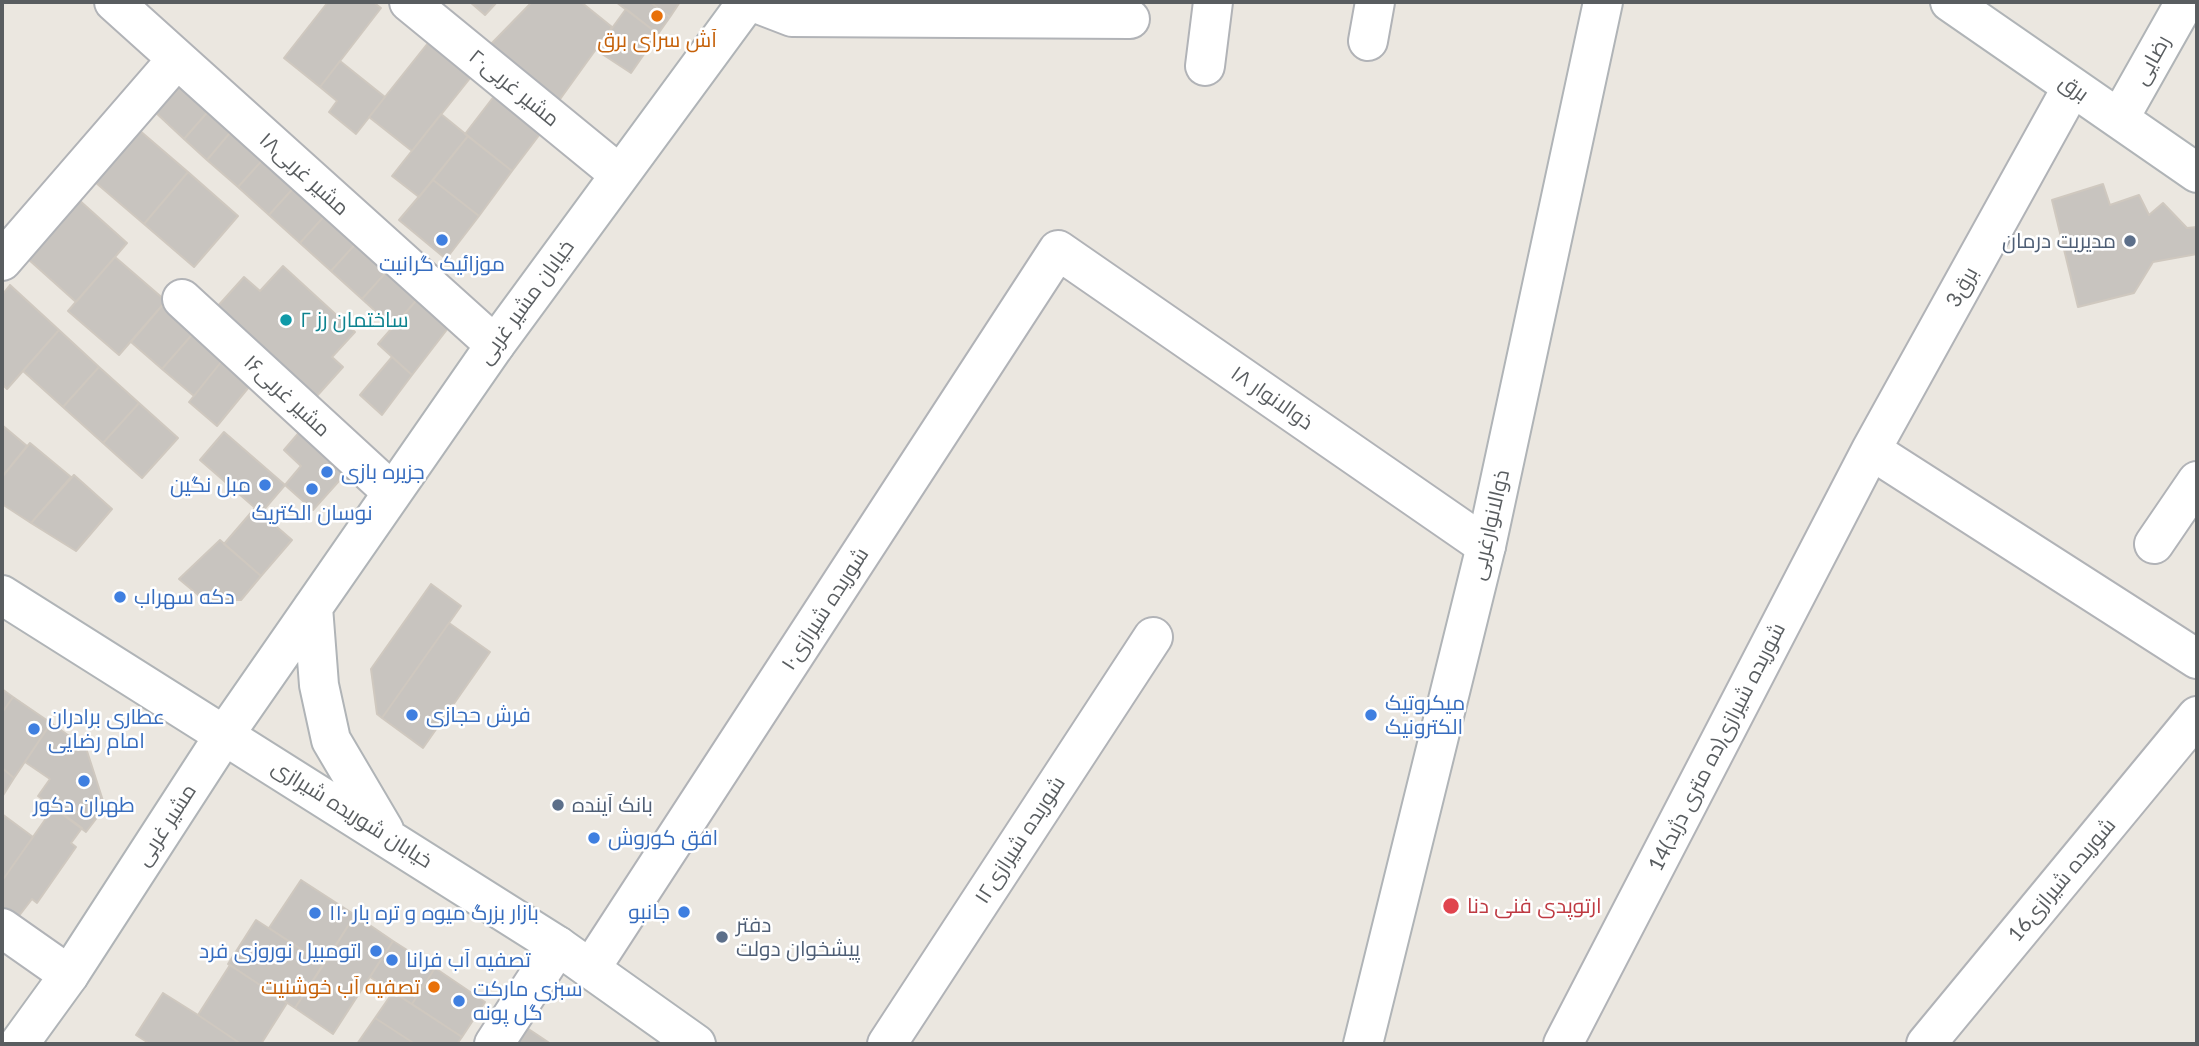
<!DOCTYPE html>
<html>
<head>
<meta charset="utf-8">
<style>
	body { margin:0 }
	#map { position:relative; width:2199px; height:1046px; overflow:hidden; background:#ebe7e0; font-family:Lato,sans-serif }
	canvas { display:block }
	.frame { position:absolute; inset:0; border:4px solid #595d60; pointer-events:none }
</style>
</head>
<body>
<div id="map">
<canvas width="2199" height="1046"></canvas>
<div class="frame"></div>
</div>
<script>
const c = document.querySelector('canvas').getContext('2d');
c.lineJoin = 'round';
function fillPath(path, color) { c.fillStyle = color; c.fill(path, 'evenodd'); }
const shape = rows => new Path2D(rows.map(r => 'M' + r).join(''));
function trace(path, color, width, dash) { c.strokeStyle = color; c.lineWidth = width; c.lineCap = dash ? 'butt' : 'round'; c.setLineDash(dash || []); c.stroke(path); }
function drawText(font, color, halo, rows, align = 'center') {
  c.font = font + ' Lato,Cairo,sans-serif'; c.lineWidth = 5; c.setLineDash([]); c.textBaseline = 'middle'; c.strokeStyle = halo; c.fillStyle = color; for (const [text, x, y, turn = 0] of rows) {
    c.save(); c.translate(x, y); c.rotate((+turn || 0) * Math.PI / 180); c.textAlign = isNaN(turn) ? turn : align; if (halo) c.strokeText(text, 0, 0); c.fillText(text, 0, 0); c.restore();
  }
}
const building = shape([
	[328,2,373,2,381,8,320,87,284,58,328,2],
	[470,2,497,2,485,15,470,2],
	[532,2,581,2,612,27,558,102,491,44,532,2],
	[616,2,650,2,670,17,658,34,616,2],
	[650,2,680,2,670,17,650,2],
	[626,9,658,34,631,73,596,50,626,9],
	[428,43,471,77,412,151,369,117,428,43],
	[340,61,385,97,356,134,329,112,337,101,320,87,340,61],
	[182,80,212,107,184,139,154,111,182,80],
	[495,95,543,130,512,171,465,134,495,95],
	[212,107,234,128,207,160,184,139,212,107],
	[441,114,468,136,419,197,392,176,441,114],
	[234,128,266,156,238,187,207,160,234,128],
	[139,130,188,172,144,224,95,182,139,130],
	[468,136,512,171,479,216,433,180,468,136],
	[266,156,297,184,269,215,238,187,266,156],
	[188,172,238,216,194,267,144,224,188,172],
	[433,180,479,216,446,259,399,220,433,180],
	[297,184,328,212,300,243,269,215,297,184],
	[2103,184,2110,205,2139,195,2149,215,2163,203,2187,228,2197,227,2197,254,2153,262,2134,293,2078,307,2052,200,2103,184],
	[79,200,127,243,76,302,28,259,79,200],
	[328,212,359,240,331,271,300,243,328,212],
	[359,240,390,268,362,299,331,271,359,240],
	[115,257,166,301,119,355,68,311,115,257],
	[283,266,355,332,332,357,343,367,316,397,217,307,244,277,260,291,283,266],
	[390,268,421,295,393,327,362,299,390,268],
	[10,285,59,330,7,389,2,384,2,295,10,285],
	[421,295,452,323,412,375,378,344,421,295],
	[166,301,197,329,162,369,131,342,166,301],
	[197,329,225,357,194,396,162,369,197,329],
	[59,330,99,367,63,407,23,371,59,330],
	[225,357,253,382,217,426,189,402,225,357],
	[392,357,412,375,382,415,360,395,392,357],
	[99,367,139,403,103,443,63,407,99,367],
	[139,403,178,438,142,478,103,443,139,403],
	[2,425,27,446,2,477,2,425],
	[302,429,347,472,313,510,285,485,301,466,284,450,302,429],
	[224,432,285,485,261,513,200,460,224,432],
	[30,443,71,477,31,523,2,504,2,477,30,443],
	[74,475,112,509,76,551,31,523,74,475],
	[255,508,292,540,261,576,224,544,255,508],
	[220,540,261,576,241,600,203,599,179,579,220,540],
	[431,584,461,606,382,718,377,714,371,669,431,584],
	[449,623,490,652,423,748,382,718,449,623],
	[2,689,13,697,2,713,2,689],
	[13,697,51,723,14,778,2,768,2,713,13,697],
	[51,723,86,748,105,807,86,832,38,796,50,779,25,762,51,723],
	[2,768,14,778,2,797,2,768],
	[54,807,82,828,71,843,76,847,37,903,32,899,15,921,2,912,2,881,54,807],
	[2,814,33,837,2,881,2,814],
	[301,880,355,915,324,964,269,928,301,880],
	[355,915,393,941,333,1034,295,1008,355,915],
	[256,920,324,964,295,1008,228,964,256,920],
	[393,941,435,968,412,1004,370,977,393,941],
	[230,965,287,1003,261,1044,241,1044,198,1015,230,965],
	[435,968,485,1002,462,1037,412,1004,435,968],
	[393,992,462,1037,457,1044,415,1044,375,1018,393,992],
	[163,993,198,1015,241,1044,150,1044,136,1035,163,993],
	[375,1018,415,1044,357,1044,375,1018],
	[518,1022,551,1044,504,1044,518,1022]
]);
const street = shape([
	[114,2,495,345],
	[409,2,619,174],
	[753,2,792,17,1130,19],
	[1368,41,1375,2],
	[1205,66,1213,2],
	[2,261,177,59],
	[182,299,392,492],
	[1871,450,2197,659],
	[2154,544,2197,481],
	[2,928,69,975],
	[591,968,1058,250,1486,546],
	[494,1044,558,946],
	[887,1044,1153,637],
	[1563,1044,1871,450,2072,87],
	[1926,1044,2197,716]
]);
const secondary = shape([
	[1950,2,2197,173],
	[2119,119,2185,2],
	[2,595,558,946,696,1044],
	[313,607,319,685,331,740,384,830],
	[19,1044,69,975,225,734,495,345,747,2],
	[1363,1044,1486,546,1603,2]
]);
const markers = [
	[657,16,7,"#e8710a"],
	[442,240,7,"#3f7fe0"],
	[2130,241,7,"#5c6f8a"],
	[286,320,7,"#0f9aa8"],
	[327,472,7,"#3f7fe0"],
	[265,485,7,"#3f7fe0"],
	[312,489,7,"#3f7fe0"],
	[120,597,7,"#3f7fe0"],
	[412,715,7,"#3f7fe0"],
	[1371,715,7,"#3f7fe0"],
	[34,729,7,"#3f7fe0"],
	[84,781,7,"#3f7fe0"],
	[558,805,7,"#5c6f8a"],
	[594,838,7,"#3f7fe0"],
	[1451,906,9,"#e0444e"],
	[684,912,7,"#3f7fe0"],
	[315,913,7,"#3f7fe0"],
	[722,937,7,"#5c6f8a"],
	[376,951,7,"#3f7fe0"],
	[392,960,7,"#3f7fe0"],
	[434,987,7,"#e8710a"],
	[459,1001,7,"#3f7fe0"]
];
const foodNames = [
	["آش سرای برق",657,40],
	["تصفیه آب خوشنیت",420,987,"right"]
];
const streetNames = [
	["رضایی",2152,60,-61],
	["مشیر غربی۲۰",514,88,39],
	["برق",2074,88,35],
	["مشیر غربی۱۸",304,174,42],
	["3برق",1962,287,-61],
	["خیابان مشیر غربی",526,302,-54],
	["مشیر غربی۱۶",287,396,43],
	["ذوالانوار ۱۸",1272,398,35],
	["ذوالانوارغربی",1490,525,-77],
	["۱۰شوریده شیرازی",825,609,-57],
	["14شوریده شیرازی(ده متری دژبد)",1717,747,-63],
	["خیابان شوریده شیرازی",352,814,32],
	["مشیر غربی",166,825,-57],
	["شوریده شیرازی۱۲",1020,840,-57],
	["شوریده شیرازی16",2062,880,-50]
];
const serviceNames = [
	["مدیریت درمان",2116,241,"right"],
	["بانک آینده",572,805],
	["دفتر",736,925],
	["پیشخوان دولت",736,949]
];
const shopNames = [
	["موزائیک گرانیت",442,264,"center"],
	["جزیره بازی",341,472],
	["مبل نگین",251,485,"right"],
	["نوسان الکتریک",312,513,"center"],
	["دکه سهراب",134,597],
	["میکروتیک",1385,703],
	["الکترونیک",1385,727],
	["فرش حجازی",426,715],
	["عطاری برادران",48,717],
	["امام رضایی",48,741],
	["طهران دکور",84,805,"center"],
	["افق کوروش",608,838],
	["جانبو",670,912,"right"],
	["بازار بزرگ میوه و تره بار ۱۱۰",329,913],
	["اتومبیل نوروزی فرد",362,951,"right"],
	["تصفیه آب فرانا",406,960],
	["سبزی مارکت",473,989],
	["گل پونه",473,1013]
];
const cultureNames = [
	["ساختمان رز ۲",300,320]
];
const healthNames = [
	["ارتوپدی فنی دنا",1467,906]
];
fillPath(building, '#c8c4bf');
trace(building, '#cfc8bf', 2);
trace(street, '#b1b3b7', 42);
trace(secondary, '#b0b4b7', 42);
trace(street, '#fff', 38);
trace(secondary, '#fff', 38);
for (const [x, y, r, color] of markers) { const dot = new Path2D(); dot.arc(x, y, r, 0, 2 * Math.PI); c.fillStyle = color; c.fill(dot); trace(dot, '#fff', 2.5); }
drawText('21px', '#c56008', '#fff', foodNames);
drawText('21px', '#595d60', '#fff', streetNames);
drawText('21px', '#4e5e75', '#fff', serviceNames, 'left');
drawText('21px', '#366cbe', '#fff', shopNames, 'left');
drawText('21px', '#0d838f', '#fff', cultureNames, 'left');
drawText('21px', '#be3a42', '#fff', healthNames, 'left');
</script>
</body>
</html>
